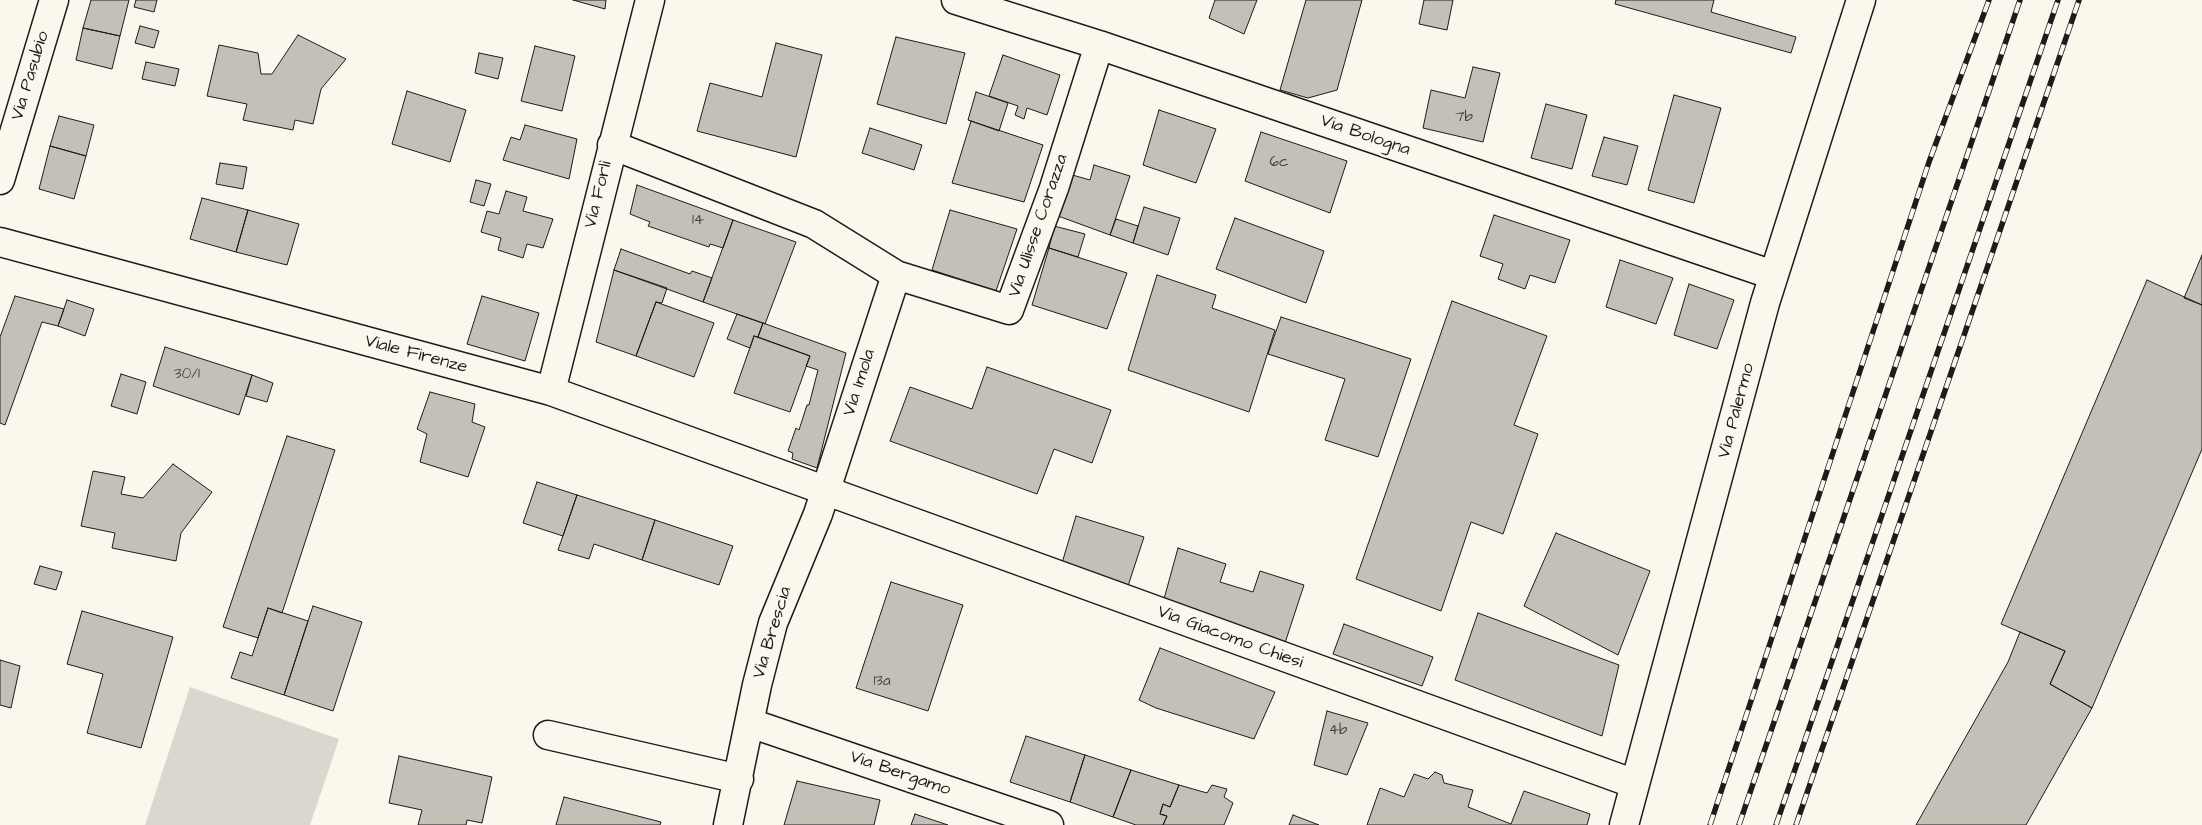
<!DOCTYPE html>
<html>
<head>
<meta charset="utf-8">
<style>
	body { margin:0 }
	canvas { display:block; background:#fbf7ec }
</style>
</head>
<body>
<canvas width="2202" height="825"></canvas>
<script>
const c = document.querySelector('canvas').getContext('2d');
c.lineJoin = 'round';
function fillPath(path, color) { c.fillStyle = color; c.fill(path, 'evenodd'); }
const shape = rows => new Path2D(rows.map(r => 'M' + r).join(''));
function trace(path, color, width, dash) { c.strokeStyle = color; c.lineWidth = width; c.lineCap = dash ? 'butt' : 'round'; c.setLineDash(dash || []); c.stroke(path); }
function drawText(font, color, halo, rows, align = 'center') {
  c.font = font + ' "Architects Daughter",sans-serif'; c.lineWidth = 5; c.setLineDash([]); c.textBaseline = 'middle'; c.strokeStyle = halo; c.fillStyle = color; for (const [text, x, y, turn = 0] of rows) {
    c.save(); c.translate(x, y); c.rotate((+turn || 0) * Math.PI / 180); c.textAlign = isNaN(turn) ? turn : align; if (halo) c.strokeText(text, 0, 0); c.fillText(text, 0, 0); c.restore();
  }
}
const green = shape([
	[190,687,339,739,310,825,145,825]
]);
const building = shape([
	[91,0,129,0,120,36,83,28,91,0],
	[136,0,157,0,154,12,134,7,136,0],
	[573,0,606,0,605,9,573,0],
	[1215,0,1257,0,1244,34,1209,18,1215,0],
	[1306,0,1362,0,1337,90,1308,98,1280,90,1306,0],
	[1424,0,1453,0,1447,30,1419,24,1424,0],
	[1616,0,1714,0,1711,12,1796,37,1791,53,1615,4,1616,0],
	[140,26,159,31,154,48,135,43,140,26],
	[83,28,120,36,112,69,76,60,83,28],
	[298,35,346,59,321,89,313,124,295,120,293,130,243,120,247,104,207,96,219,45,258,53,261,74,272,74,298,35],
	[896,37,965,53,946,124,877,104,896,37],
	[776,43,822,55,796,157,697,131,710,83,762,97,776,43],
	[535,46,575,56,562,111,521,101,535,46],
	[479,53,503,58,498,79,475,73,479,53],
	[1003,55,1060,75,1047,115,1027,108,1024,119,1015,115,1018,106,989,96,1003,55],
	[146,62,179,69,175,86,142,79,146,62],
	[1473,67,1500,73,1483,142,1423,128,1431,90,1465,98,1473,67],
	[407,91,466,110,450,162,392,144,407,91],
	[976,92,1008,103,999,131,968,120,976,92],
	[1674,95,1721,108,1694,203,1648,190,1674,95],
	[1546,104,1587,115,1572,169,1531,158,1546,104],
	[1159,110,1216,129,1196,183,1143,165,1159,110],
	[59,116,94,125,86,156,50,146,59,116],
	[971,121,1043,145,1024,202,952,183,971,121],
	[525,125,577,139,569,179,503,160,511,137,520,140,525,125],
	[870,128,922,145,914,170,862,153,870,128],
	[1261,132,1347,161,1330,213,1245,181,1261,132],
	[1604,137,1638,146,1627,185,1592,176,1604,137],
	[50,146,86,156,74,199,39,189,50,146],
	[220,163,247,167,243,189,216,184,220,163],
	[1094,165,1130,176,1110,235,1058,216,1069,174,1090,180,1094,165],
	[476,180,491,184,484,206,470,202,476,180],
	[637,185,733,220,723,248,710,244,709,247,648,226,650,222,630,214,637,185],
	[506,191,527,197,523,211,553,219,543,248,527,244,523,258,498,250,501,238,481,232,487,211,499,214,506,191],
	[202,198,248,210,236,252,190,239,202,198],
	[1144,207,1180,218,1168,255,1133,243,1144,207],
	[248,210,299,224,287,265,236,252,248,210],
	[950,210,1017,229,996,291,932,270,950,210],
	[1494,215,1570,240,1555,283,1530,275,1525,289,1498,279,1503,264,1480,256,1494,215],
	[1235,218,1324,251,1306,303,1216,269,1235,218],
	[1116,219,1138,226,1133,243,1110,235,1116,219],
	[733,220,796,242,765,324,703,302,733,220],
	[1054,226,1085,234,1078,257,1049,248,1054,226],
	[1049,248,1127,273,1107,329,1032,305,1049,248],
	[621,249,690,274,692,271,712,278,703,302,614,270,621,249],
	[2202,255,2202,305,2184,298,2202,255],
	[1620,260,1673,278,1656,324,1606,307,1620,260],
	[614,270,667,288,662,303,656,302,636,356,596,342,614,270],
	[1157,275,1216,295,1212,308,1275,330,1249,412,1128,370,1157,275],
	[2147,280,2202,305,2202,449,2092,708,2050,684,2065,651,2001,624,2147,280],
	[1689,284,1734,300,1717,349,1674,335,1689,284],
	[15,296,64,309,58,326,42,322,5,425,0,423,0,337,15,296],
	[482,296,539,313,525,361,467,344,482,296],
	[67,300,94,309,85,336,58,326,67,300],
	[1452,301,1547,336,1514,425,1538,434,1503,534,1471,522,1441,611,1356,579,1452,301],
	[656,302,714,323,694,377,636,356,656,302],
	[737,314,763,323,758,337,754,336,750,348,727,339,737,314],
	[1281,317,1411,359,1378,457,1325,440,1345,379,1268,354,1281,317],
	[763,323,846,353,817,468,792,459,793,453,788,451,796,428,799,430,807,405,809,405,818,370,806,366,810,356,758,337,763,323],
	[754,336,810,356,790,412,734,393,754,336],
	[165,347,252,375,239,415,153,386,165,347],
	[987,367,1111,410,1092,463,1054,449,1037,494,890,441,910,387,972,409,987,367],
	[121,374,146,382,137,414,111,406,121,374],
	[252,375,273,383,267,402,246,396,252,375],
	[430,392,475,404,472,422,485,427,468,477,420,462,427,434,417,429,430,392],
	[287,436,335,450,282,613,268,608,258,638,223,627,287,436],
	[173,464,212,492,181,533,176,561,112,548,115,533,81,526,93,471,125,477,121,494,143,498,173,464],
	[537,482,577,495,563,536,523,523,537,482],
	[577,495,655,520,642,560,594,544,589,559,558,550,577,495],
	[1076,516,1144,537,1128,586,1062,563,1076,516],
	[655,520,733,546,719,585,642,560,655,520],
	[1556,533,1650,571,1618,655,1524,606,1556,533],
	[1178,548,1226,564,1220,582,1253,592,1260,571,1304,585,1285,643,1164,599,1178,548],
	[40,566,62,572,56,590,34,584,40,566],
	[891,582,963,605,928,711,856,688,891,582],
	[313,606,362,622,333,711,284,695,313,606],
	[268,608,308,621,284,695,231,678,240,652,252,656,268,608],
	[82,611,173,637,141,748,87,733,103,674,67,664,82,611],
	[1478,613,1619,665,1602,736,1455,680,1478,613],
	[1344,624,1433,657,1422,686,1333,654,1344,624],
	[2020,632,2065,651,2050,684,2092,708,2026,825,1916,825,2008,662,2020,632],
	[1160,648,1275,692,1254,739,1156,708,1139,700,1160,648],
	[0,660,20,666,11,708,0,705,0,660],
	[1327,711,1368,723,1347,775,1314,765,1327,711],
	[1026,736,1085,755,1070,802,1010,782,1026,736],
	[1085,755,1131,770,1113,817,1070,802,1085,755],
	[399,756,492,777,482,823,467,820,466,825,418,825,422,810,389,803,399,756],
	[1131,770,1179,785,1170,807,1163,804,1160,814,1167,816,1163,825,1136,825,1113,817,1131,770],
	[1435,772,1442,775,1444,783,1473,790,1468,807,1511,824,1524,791,1590,814,1587,825,1367,825,1380,788,1404,797,1414,774,1428,779,1435,772],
	[797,781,880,800,874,825,784,825,797,781],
	[1179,785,1207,793,1212,785,1227,789,1224,797,1233,803,1224,825,1163,825,1167,816,1160,814,1163,804,1170,807,1179,785],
	[564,797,661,822,660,825,556,825,564,797],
	[915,814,948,825,911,825,915,814],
	[1293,815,1319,825,1289,825,1293,815]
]);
const minor = shape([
	[956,0,1099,45,1773,275],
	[612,145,814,224,896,275,1009,310,1054,188,1099,45],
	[0,180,54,0],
	[0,242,551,391,1635,784],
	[551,391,650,0],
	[750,723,1049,825],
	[548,735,739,779],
	[728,825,757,685,773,623,818,514,896,275],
	[1624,825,1765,303,1861,0]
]);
const rail = shape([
	[1710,825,1929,162,1989,0],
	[1739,825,2020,0],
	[1776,825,2058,0],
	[1796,825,2079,0]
]);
const numberNames = [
	["7b",1464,118],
	["6c",1279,163],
	["14",698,221],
	["30/1",187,375],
	["13a",882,682],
	["4b",1338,731]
];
const streetNames = [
	["Via Pasubio",31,76,-73],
	["Via Bologna",1365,136,19],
	["Via Forlì",599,195,-76],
	["Via Ulisse Corazza",1039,226,-71],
	["Viale Firenze",416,355,15],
	["Via Imola",860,383,-72],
	["Via Palermo",1737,411,-75],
	["Via Brescia",773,633,-73],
	["Via Giacomo Chiesi",1230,638,20],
	["Via Bergamo",900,774,19]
];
fillPath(green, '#dad7ce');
fillPath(building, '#c3c0b8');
trace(building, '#1c1c1c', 1);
trace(minor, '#1c1c1c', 31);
trace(minor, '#fbf7ec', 28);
trace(rail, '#1c1c1c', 5.5);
trace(rail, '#fbf7ec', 4, [11]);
drawText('15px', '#464543', null, numberNames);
drawText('18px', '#1c1c1c', '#fbf7ec', streetNames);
</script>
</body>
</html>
